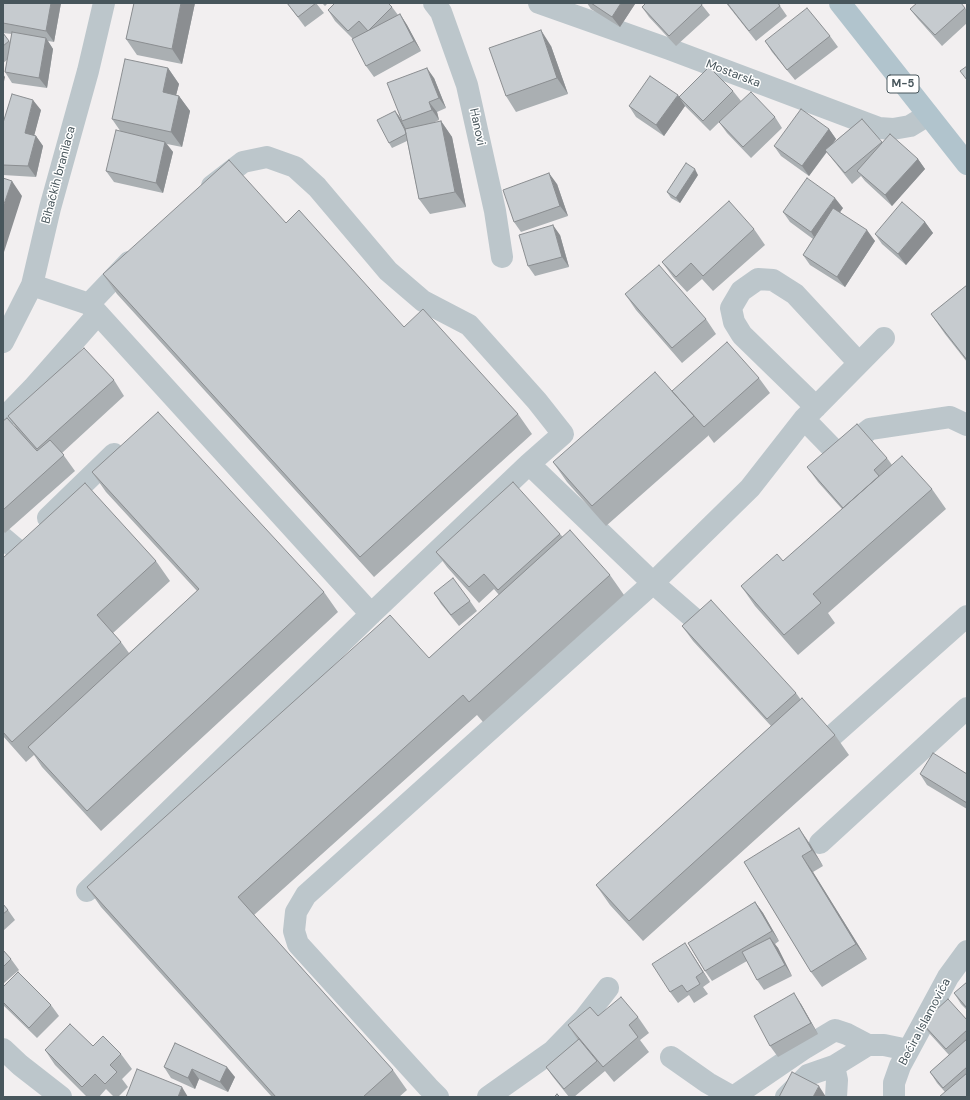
<!DOCTYPE html>
<html>
<head>
<meta charset="utf-8">
<style>
	body { margin:0 }
	#map { position:relative; width:970px; height:1100px; overflow:hidden; background:#f2eff0; font-family:"DM Sans",sans-serif }
	canvas { display:block }
	.frame { position:absolute; inset:0; border:4px solid #48565c; pointer-events:none }
</style>
</head>
<body>
<div id="map">
<canvas width="970" height="1100"></canvas>
<div class="frame"></div>
</div>
<script>
const c = document.querySelector('canvas').getContext('2d');
c.lineJoin = 'round';
const shape = rows => new Path2D(rows.map(r => 'M' + r).join(''));
function trace(path, color, width, dash) { c.strokeStyle = color; c.lineWidth = width; c.lineCap = dash ? 'butt' : 'round'; c.setLineDash(dash || []); c.stroke(path); }
function fillPath(path, color) { c.fillStyle = color; c.fill(path, 'evenodd'); }
function drawText(font, color, halo, rows, align = 'center') {
  c.font = font + ' "DM Sans",sans-serif'; c.lineWidth = 3; c.setLineDash([]); c.textBaseline = 'middle'; c.strokeStyle = halo; c.fillStyle = color; for (const [text, x, y, turn = 0] of rows) {
    c.save(); c.translate(x, y); c.rotate((+turn || 0) * Math.PI / 180); c.textAlign = isNaN(turn) ? turn : align; if (halo) c.strokeText(text, 0, 0); c.fillText(text, 0, 0); c.restore();
  }
}
const minor = shape([
	[434,3,441,12,467,85,495,211,502,257],
	[539,3,669,49,879,128,893,129,910,126,928,115],
	[32,285,89,304,371,614],
	[89,304,129,262],
	[3,342,32,285,50,208,88,71,104,3],
	[816,407,742,335,734,322,731,308,741,291,758,279,773,280,795,294,859,363],
	[3,419,33,388,98,314],
	[804,419,838,454,870,429,950,417,967,425],
	[529,464,653,583,706,629],
	[48,518,114,454],
	[3,538,16,549],
	[832,736,967,616],
	[820,843,967,708],
	[87,891,371,614,529,464,563,434,537,401,469,325,423,301,388,271,317,187,295,167,267,157,243,162,212,186],
	[3,1049,20,1065,61,1097],
	[671,1057,708,1083,733,1097,805,1048,835,1030,847,1034,868,1045],
	[834,1066,837,1080,836,1097],
	[438,1097,428,1087,298,944,294,931,296,912,306,895,653,583,750,488,804,419,884,338],
	[488,1097,553,1051,584,1019,608,988],
	[786,1097,808,1075,834,1066,868,1045,884,1045,908,1050],
	[894,1097,894,1083,900,1066,948,977,967,951]
]);
const major = shape([
	[840,3,967,164]
]);
const wall = shape([
	[3,3,61,3,54,42,48,41,53,49,47,88,12,83,5,72,7,60,3,63,3,33,10,42,12,34,3,33],
	[134,3,195,3,182,64,137,55,126,39],
	[287,3,316,3,324,13,305,27],
	[322,3,328,3,325,6],
	[587,3,634,3,635,4,620,27,591,9],
	[726,3,778,3,787,16,756,41],
	[702,5,710,15,676,46,649,17,642,7],
	[392,7,398,15,400,14,407,25,421,51,374,77,366,66,353,39,335,21,328,10],
	[965,8,967,10,967,23,942,46,918,19,910,9],
	[830,36,838,47,795,80,772,52,765,41],
	[551,46,568,94,516,112,506,96],
	[168,68,179,84,176,95,179,96,190,111,182,147,167,144,173,152,163,193,114,182,106,171,121,132,112,119],
	[434,78,446,108,437,112,439,120,431,124,441,121,452,137,466,207,430,214,419,199,407,141,392,148,389,143,395,111,402,121],
	[733,91,741,101,710,131,685,106,664,136,636,117,629,106,679,97],
	[41,110,34,135,36,136,43,146,36,177,3,175,3,123],
	[775,117,782,128,751,158,727,133,719,122],
	[862,119,882,143,918,159,925,169,892,206,865,181,861,176,852,184,833,160,827,152,809,176,781,156,774,146,829,129,836,139,833,143],
	[698,175,680,203,671,198,667,192],
	[557,184,568,216,521,232,514,222],
	[843,208,840,212,875,241,845,287,810,265,803,255,813,239,790,222,783,212],
	[925,222,933,233,906,265,882,244,875,234],
	[286,223,404,327,518,414,532,434,374,577,117,294,103,274],
	[754,229,765,245,713,291,702,279,687,292,673,277,662,262],
	[560,235,569,267,535,276,528,266],
	[967,285,967,362,945,334,931,314],
	[625,294,706,319,716,334,682,363,636,310],
	[759,378,770,393,714,443,708,435,708,436,606,526,567,482,553,462,672,391],
	[114,380,124,396,62,453,75,471,5,533,3,531,3,421,17,429,8,416],
	[887,458,892,465,932,489,946,509,828,613,835,623,798,655,755,606,741,586,783,561,842,509,818,482,807,467],
	[92,472,324,592,338,612,101,831,42,767,34,755,26,762,3,736,3,558,156,561,170,581,113,633,121,642,129,653,197,591,106,492],
	[560,534,563,537,610,575,624,595,483,722,477,715,254,915,393,1070,407,1090,399,1097,272,1097,101,907,87,887,429,658,499,595,494,589,479,603,447,567,436,552],
	[434,593,470,601,477,611,459,626,441,604],
	[682,626,796,693,801,700,835,735,849,755,643,941,610,905,596,885,771,726,693,641],
	[920,774,967,774,967,809,927,785],
	[810,844,823,866,813,872,867,959,822,987,811,972,744,862],
	[755,902,763,913,779,941,775,944,778,948,792,976,764,990,757,980,747,961,712,981,705,971],
	[3,904,8,910,15,920,3,931],
	[3,950,11,959,19,970,3,984],
	[692,954,710,982,703,987,708,994,694,1003,689,995,678,1003,670,992],
	[967,982,967,1010,961,1004,954,993],
	[3,987,51,1005,59,1016,37,1038,3,1005],
	[801,1004,818,1034,778,1057,770,1046],
	[598,1016,638,1017,649,1033,640,1040,649,1052,614,1082,605,1071,574,1097,569,1097,553,1077,546,1067,578,1040,568,1025],
	[967,1020,967,1097,945,1092,937,1083,930,1072,949,1055,929,1033,922,1023],
	[175,1043,235,1077,228,1092,199,1079,195,1089,171,1078,164,1067],
	[93,1046,121,1054,132,1069,122,1079,128,1087,118,1097,114,1097,106,1089,99,1097,87,1097,55,1065,45,1050]
]);
const shadedWall = shape([
	[51,3,61,3,54,42,46,31],
	[181,3,195,3,182,64,172,49],
	[621,3,634,3,635,4,620,27,612,17],
	[400,14,407,25,421,51,414,41],
	[541,30,551,46,568,94,557,78],
	[46,38,53,49,47,88,39,78],
	[168,68,179,84,173,107,163,92],
	[427,68,434,78,446,108,439,98],
	[3,74,5,77,3,86],
	[678,95,685,106,664,136,656,125],
	[179,96,190,111,182,147,171,132],
	[33,100,41,110,32,144,25,133],
	[429,102,437,112,439,120,432,110],
	[395,111,399,116,411,139,407,133],
	[441,121,452,137,466,207,455,192],
	[829,129,836,139,809,176,802,166],
	[36,136,43,146,36,177,28,166],
	[165,142,173,152,163,193,156,183],
	[918,159,925,169,892,206,885,195],
	[695,169,698,175,680,203,676,198],
	[549,173,557,184,568,216,560,206],
	[12,181,22,196,4,252,3,251,3,207],
	[835,198,843,208,818,243,811,232],
	[925,222,933,233,906,265,898,254],
	[553,225,560,235,569,267,562,257],
	[867,230,875,241,845,287,837,277],
	[799,828,810,844,823,866,812,850],
	[802,856,813,872,867,959,856,944],
	[755,902,763,913,779,941,772,931],
	[770,938,778,948,792,976,785,965],
	[685,943,692,954,710,982,703,972],
	[794,993,801,1004,818,1034,811,1023],
	[227,1067,235,1077,228,1092,220,1082],
	[192,1069,199,1079,195,1089,188,1078],
	[819,1086,826,1097,813,1097],
	[182,1087,188,1097,178,1097]
]);
const building = shape([
	[3,3,51,3,46,31,3,23,3,3],
	[134,3,181,3,172,49,126,39,134,3],
	[287,3,316,3,298,17,287,3],
	[335,3,388,3,392,7,368,31,359,21,348,31,328,10,335,3],
	[591,3,621,3,612,17,591,3],
	[646,3,701,3,702,5,669,36,642,7,646,3],
	[727,3,778,3,780,6,749,31,727,3],
	[917,3,961,3,965,8,935,35,910,9,917,3],
	[807,8,830,36,787,70,765,41,807,8],
	[400,14,414,41,366,66,352,39,400,14],
	[541,30,557,78,506,96,489,48,541,30],
	[12,32,46,38,39,78,5,72,12,32],
	[3,33,9,41,3,46,3,33],
	[125,59,168,68,163,92,179,96,171,132,112,119,125,59],
	[967,66,967,80,960,71,967,66],
	[709,67,733,91,703,121,679,97,709,67],
	[427,68,439,98,429,102,432,110,402,121,387,83,427,68],
	[650,76,678,95,656,125,629,106,650,76],
	[751,92,775,117,743,147,719,122,751,92],
	[12,94,33,100,25,133,36,136,28,166,3,165,3,123,12,94],
	[801,109,829,129,802,166,774,146,801,109],
	[395,111,405,130,406,134,389,143,377,120,395,111],
	[862,119,882,142,845,173,825,150,862,119],
	[441,121,455,192,419,199,405,129,441,121],
	[116,130,165,142,156,183,106,171,116,130],
	[890,134,918,159,885,195,857,171,890,134],
	[229,160,286,223,299,210,404,327,423,309,518,414,360,557,103,274,229,160],
	[686,163,695,169,676,198,667,192,686,163],
	[549,173,560,206,514,222,503,190,549,173],
	[3,178,12,181,3,207,3,178],
	[807,178,835,198,811,232,783,212,807,178],
	[729,201,754,229,703,276,691,263,676,277,662,262,729,201],
	[902,202,925,222,898,254,875,234,902,202],
	[833,208,867,230,837,277,803,255,833,208],
	[553,225,562,257,528,266,519,235,553,225],
	[659,265,706,319,672,348,625,294,659,265],
	[967,285,967,360,931,314,967,285],
	[727,342,759,378,704,427,672,391,727,342],
	[84,348,114,380,37,449,8,416,84,348],
	[655,372,694,416,592,506,553,462,655,372],
	[158,412,324,592,87,811,28,747,199,589,92,472,158,412],
	[7,418,37,451,50,440,64,455,3,510,3,421,7,418],
	[857,424,887,458,874,470,879,476,843,508,807,467,857,424],
	[902,456,932,489,813,594,821,603,784,635,741,586,777,554,783,561,902,456],
	[513,482,560,534,498,590,484,574,469,587,436,552,513,482],
	[85,483,156,561,97,615,121,642,12,742,3,732,3,558,85,483],
	[570,530,610,575,469,702,463,695,238,897,393,1070,363,1097,276,1097,87,887,390,615,429,658,570,530],
	[453,578,470,601,451,615,434,593,453,578],
	[711,600,796,693,767,719,682,626,711,600],
	[802,698,835,735,629,921,596,885,802,698],
	[933,753,967,774,967,803,920,774,933,753],
	[799,828,812,850,802,856,856,944,811,972,744,862,799,828],
	[755,902,772,931,705,971,688,943,755,902],
	[3,904,8,910,3,914,3,904],
	[770,938,785,965,757,980,742,952,770,938],
	[685,943,703,972,696,977,700,984,687,992,682,985,670,992,652,964,685,943],
	[3,950,11,959,3,967,3,950],
	[18,972,51,1005,29,1028,3,1002,3,987,18,972],
	[967,982,967,1008,954,993,967,982],
	[794,993,811,1023,770,1046,754,1016,794,993],
	[621,997,638,1017,629,1025,638,1037,603,1067,568,1025,590,1007,598,1016,621,997],
	[948,999,967,1020,967,1030,946,1049,922,1023,948,999],
	[70,1024,93,1046,103,1036,121,1054,110,1065,117,1072,105,1084,95,1074,82,1087,45,1050,70,1024],
	[579,1039,597,1061,564,1089,546,1067,579,1039],
	[967,1039,967,1067,943,1088,930,1072,967,1039],
	[175,1043,227,1067,220,1082,192,1069,188,1078,164,1067,175,1043],
	[137,1069,182,1087,178,1097,126,1097,137,1069],
	[792,1072,819,1086,813,1097,779,1097,792,1072],
	[967,1073,967,1097,939,1097,967,1073],
	[557,1094,560,1097,554,1097,557,1094]
]);
const shields = [
	[903,84,32]
];
const shieldNames = [
	["M-5",903,84]
];
const streetNames = [
	["Mostarska",733,74,21],
	["Hanovi",477,127,78],
	["Bihaćkih branilaca",59,175,-75],
	["Bećira Islamovića",925,1022,-62]
];
trace(minor, '#bcc6cb', 22);
trace(major, '#b1c4cd', 22);
fillPath(wall, '#aaafb2');
fillPath(shadedWall, '#8b8e91');
fillPath(building, '#c6cbcf');
trace(building, '#8b8e91', 1);
for (const [x, y, w] of shields) { const box = new Path2D(); box.roundRect(x - w / 2, y - 9, w, 18, 3); c.fillStyle = '#fff'; c.fill(box); trace(box, '#48565c', 1); }
drawText('bold 11px', '#48565c', null, shieldNames);
drawText('12px', '#48565c', '#fff', streetNames);
</script>
</body>
</html>
